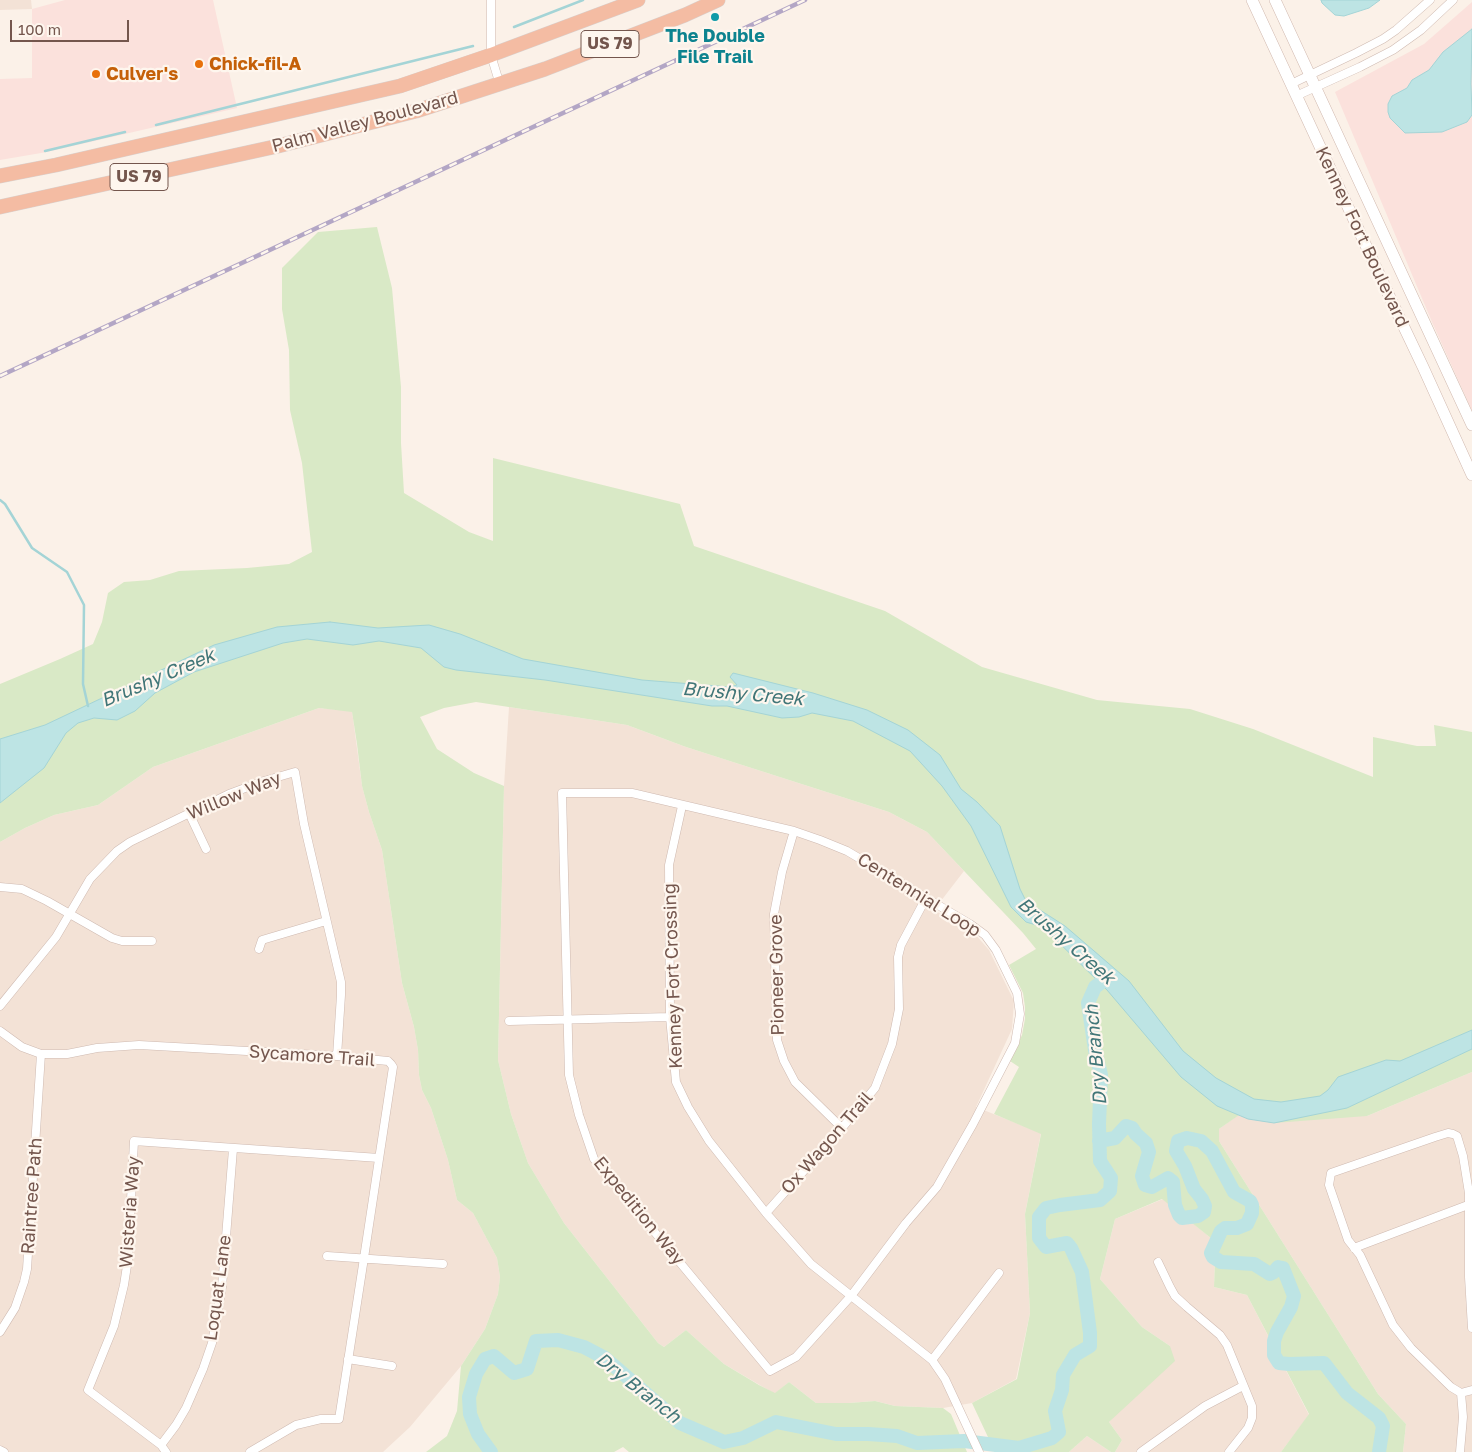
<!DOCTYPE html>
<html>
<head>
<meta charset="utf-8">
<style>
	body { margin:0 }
	#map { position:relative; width:1472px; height:1452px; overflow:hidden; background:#fbf1e8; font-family:"Golos Text",sans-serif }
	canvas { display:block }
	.scale { position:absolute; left:10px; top:20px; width:119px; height:22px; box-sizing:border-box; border:2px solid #74564d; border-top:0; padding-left:6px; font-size:15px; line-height:18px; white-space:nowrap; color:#74564d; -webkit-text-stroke:4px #fef6ee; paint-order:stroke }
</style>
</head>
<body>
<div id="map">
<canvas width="1472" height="1452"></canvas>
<div class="scale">100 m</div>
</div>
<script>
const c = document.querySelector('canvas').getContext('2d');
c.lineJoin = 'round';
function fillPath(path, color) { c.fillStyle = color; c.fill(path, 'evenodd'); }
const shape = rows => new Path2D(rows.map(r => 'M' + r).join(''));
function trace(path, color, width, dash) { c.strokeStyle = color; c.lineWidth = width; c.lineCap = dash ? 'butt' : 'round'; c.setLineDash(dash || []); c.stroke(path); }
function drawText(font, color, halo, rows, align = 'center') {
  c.font = font + ' "Golos Text",sans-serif'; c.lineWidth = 4.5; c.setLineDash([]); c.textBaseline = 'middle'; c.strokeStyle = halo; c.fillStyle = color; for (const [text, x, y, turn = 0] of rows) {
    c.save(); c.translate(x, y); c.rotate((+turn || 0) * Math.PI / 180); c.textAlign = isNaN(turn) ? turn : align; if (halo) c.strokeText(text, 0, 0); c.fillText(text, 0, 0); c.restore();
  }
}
const residential = shape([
	[0,0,31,0,32,9,0,10],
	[509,707,627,725,686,747,889,812,927,832,964,871,934,910,975,934,989,950,1014,1001,1012,1029,976,1107,1041,1133,1025,1214,1030,1313,1016,1379,972,1403,943,1408,895,1406,875,1401,849,1403,816,1403,789,1382,775,1394,724,1364,686,1330,664,1347,658,1343,564,1223,528,1163,511,1114,498,1060,504,786],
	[319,708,352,711,362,786,369,812,382,850,402,983,414,1027,418,1050,419,1075,422,1090,431,1108,448,1160,457,1200,473,1213,497,1258,500,1277,498,1294,485,1329,461,1366,410,1427,383,1452,0,1452,0,842,25,828,54,815,98,805,153,767],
	[1472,1072,1472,1452,1403,1452,1406,1424,1378,1394,1219,1141,1219,1129,1241,1113,1367,1116],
	[1163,1199,1212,1239,1215,1260,1214,1287,1247,1295,1309,1415,1281,1452,1115,1452,1122,1440,1109,1422,1170,1346,1142,1327,1100,1279,1115,1219],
	[1087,1436,1111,1452,1069,1452]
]);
const commercial = shape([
	[65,0,213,0,237,108,47,152,0,160,0,79,32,78,32,9],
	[1472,2,1472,411,1432,322,1335,92,1424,44]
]);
const green = shape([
	[377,227,392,288,401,387,401,443,404,493,469,532,493,541,493,458,680,504,694,546,885,611,982,667,1097,700,1190,709,1253,729,1373,777,1373,737,1417,746,1436,746,1434,725,1472,732,1472,1072,1367,1116,1274,1123,1242,1113,1219,1129,1219,1141,1378,1394,1406,1424,1403,1452,1281,1452,1309,1414,1247,1295,1214,1287,1215,1260,1212,1239,1162,1199,1115,1219,1100,1279,1142,1327,1170,1346,1175,1361,1109,1422,1122,1440,1115,1452,1111,1452,1087,1436,1069,1452,995,1452,972,1403,1017,1379,1030,1313,1025,1214,1041,1134,994,1114,1019,1067,1010,1061,1022,1035,1025,1019,1025,1007,1023,993,1009,965,1036,949,1023,933,927,832,889,812,686,747,627,725,476,702,444,708,420,717,437,749,474,773,504,786,498,1060,511,1114,528,1163,564,1223,658,1343,664,1347,686,1330,724,1364,759,1385,775,1393,789,1382,816,1403,849,1403,875,1401,895,1406,943,1408,951,1414,967,1452,629,1452,623,1447,614,1452,426,1452,447,1436,457,1411,461,1366,485,1329,498,1294,500,1277,497,1258,473,1213,457,1200,448,1160,431,1108,422,1090,419,1075,418,1050,414,1027,402,983,382,850,369,812,362,786,357,744,352,712,319,708,153,767,98,805,54,815,25,828,0,842,0,684,60,659,93,644,102,622,108,593,124,582,150,580,179,571,247,568,289,564,312,552,302,463,290,410,289,350,282,309,282,268,318,232]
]);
const water = shape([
	[1321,0,1380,0,1369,8,1344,16,1335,15,1322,3,1321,0],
	[1472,29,1471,84,1472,115,1467,122,1442,132,1405,133,1390,118,1388,112,1388,104,1392,96,1407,88,1412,80,1429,70,1443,52,1472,29],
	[330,622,378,628,429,625,460,634,523,659,642,680,730,687,737,685,730,677,733,673,813,693,867,710,908,730,940,755,961,789,977,802,1000,826,1020,889,1026,901,1065,926,1129,981,1183,1051,1216,1078,1254,1099,1281,1102,1320,1096,1328,1090,1338,1077,1386,1060,1400,1061,1472,1030,1472,1049,1347,1108,1274,1123,1248,1119,1217,1106,1181,1077,1107,990,1043,927,1026,922,1011,907,971,826,942,786,910,751,853,721,812,713,799,717,782,718,727,706,712,706,545,680,456,670,444,667,421,648,379,641,353,645,307,639,283,643,194,672,155,693,135,711,117,720,94,718,78,723,66,733,44,768,0,803,0,739,45,725,214,645,277,627,330,622]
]);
const stream = shape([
	[514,27,583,0],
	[156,125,473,46],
	[45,151,125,132],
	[0,500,5,504,32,548,67,572,84,605,83,684,88,706]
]);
const river = shape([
	[1099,1141,1115,1138,1126,1126,1132,1128,1136,1134,1146,1143,1149,1152,1142,1176,1145,1185,1152,1187,1168,1178,1173,1182,1175,1205,1179,1215,1182,1218,1198,1216,1204,1212,1205,1206,1202,1199,1194,1189,1185,1166,1176,1151,1178,1141,1187,1138,1201,1141,1212,1151,1234,1192,1250,1201,1252,1205,1252,1213,1247,1224,1237,1228,1225,1228,1221,1231,1211,1253,1213,1257,1221,1262,1254,1264,1270,1274,1274,1272,1278,1267,1283,1268,1294,1296,1291,1307,1277,1332,1274,1341,1274,1355,1279,1363,1289,1364,1324,1363,1347,1393,1379,1418,1383,1426,1379,1452],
	[491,1452,478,1434,470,1414,469,1397,476,1374,485,1359,494,1356,514,1373,527,1369,536,1341,558,1340,584,1347,605,1358,680,1423,724,1442,743,1438,776,1422,836,1434,868,1434,897,1436,917,1443,964,1441,1019,1448,1052,1438,1059,1432,1055,1411,1062,1390,1063,1375,1075,1355,1090,1346,1090,1333,1082,1272,1071,1248,1067,1243,1046,1247,1039,1238,1039,1217,1046,1208,1060,1205,1100,1200,1110,1191,1111,1178,1100,1161,1099,1124,1101,1075,1095,1050,1088,1003,1095,987,1110,976]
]);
const minor = shape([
	[491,0,491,55,500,85],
	[1291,84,1356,53,1383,39,1396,30,1430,0],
	[1296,96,1360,67,1393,50,1421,30,1453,0],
	[562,793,632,793,794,831,820,840,847,851,970,924,985,935,996,950,1017,993,1020,1014,1015,1043,973,1124,937,1187,906,1223,851,1296,796,1357,770,1371,594,1159,579,1115,569,1075,562,793],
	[682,806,669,865,670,1017,676,1082,688,1107,709,1141,766,1213,811,1264,932,1360,945,1379,979,1452],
	[189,813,206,849],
	[794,831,782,872,774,914,777,1040,784,1061,795,1082,842,1128],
	[0,887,22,889,47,901,112,938,122,941,152,941],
	[259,949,262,940,326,921],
	[0,1006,56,937,90,879,117,851,130,842,229,794,264,781,295,772,304,824,341,982,341,995,337,1056],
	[509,1021,670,1017],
	[0,1031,22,1047,41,1054,67,1054,97,1048,139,1045,337,1056,388,1061,391,1064,393,1067,364,1258,339,1419,321,1419,296,1425,250,1452],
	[766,1213,842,1128,875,1088,892,1044,899,1009,898,957,901,945,926,898],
	[1354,1248,1468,1205],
	[327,1256,443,1264],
	[1158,1262,1170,1287,1175,1296,1187,1307,1220,1335,1227,1345,1252,1406,1252,1418,1248,1428,1229,1452],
	[1472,1328,1469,1277,1469,1193,1463,1156,1457,1136,1453,1134,1448,1133,1435,1137,1331,1173,1329,1185,1348,1240,1360,1255,1393,1325,1411,1348,1451,1387,1461,1393,1472,1390],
	[0,1332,15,1308,24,1282,27,1269,41,1054],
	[348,1359,392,1366],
	[932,1360,999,1273],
	[161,1445,176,1425,186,1408,203,1369,212,1343,222,1287,233,1149],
	[0,1450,4,1452],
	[166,1452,161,1445,88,1390,114,1326,124,1285,128,1259,134,1141,379,1158],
	[1141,1452,1205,1406,1243,1386],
	[1460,1452,1463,1417,1461,1393]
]);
const secondary = shape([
	[1252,0,1393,304,1423,367,1472,475],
	[1275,0,1472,425]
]);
const trunk = shape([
	[0,176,56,165,400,86,491,55,638,0],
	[0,207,278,146,416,111,545,69,685,15,718,0]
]);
const rail = shape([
	[0,376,805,0]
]);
const markers = [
	[715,17,5,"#0f9aa8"],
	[199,64,5,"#e8710a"],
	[96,74,5,"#e8710a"]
];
const shields = [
	[610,44,58],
	[139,177,58]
];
const shieldNames = [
	["US 79",610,44],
	["US 79",139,177]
];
const cultureNames = [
	["The Double",715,36],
	["File Trail",715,57]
];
const foodNames = [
	["Chick-fil-A",209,64],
	["Culver's",106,74]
];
const streetNames = [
	["Palm Valley Boulevard",365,122,-15],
	["Kenney Fort Boulevard",1362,237,65],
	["Willow Way",234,796,-22],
	["Centennial Loop",919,895,32],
	["Pioneer Grove",777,975,-91],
	["Kenney Fort Crossing",673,976,-92],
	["Sycamore Trail",312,1056,4],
	["Ox Wagon Trail",827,1143,-49],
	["Raintree Path",32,1196,-86],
	["Expedition Way",639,1211,51],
	["Wisteria Way",130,1212,-86],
	["Loquat Lane",218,1288,-82]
];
const waterNames = [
	["Brushy Creek",158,678,-23],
	["Brushy Creek",743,694,5],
	["Brushy Creek",1066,941,41],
	["Dry Branch",1096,1055,-95],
	["Dry Branch",638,1388,38]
];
fillPath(residential, '#f3e2d6');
fillPath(commercial, '#fbe1dc');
fillPath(green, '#d9e9c6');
fillPath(water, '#bde4e4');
trace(water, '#a4d4d6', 1);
trace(stream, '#a4d4d6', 2.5);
trace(river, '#bde4e4', 14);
trace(minor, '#cfbab1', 9);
trace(secondary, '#d1b9af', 12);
trace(trunk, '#d8d0cd', 15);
trace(minor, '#fff', 8);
trace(secondary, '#fff', 11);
trace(trunk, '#f4bca3', 14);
trace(rail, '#b3a6c5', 4.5);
trace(rail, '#fef6ee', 2.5, [8]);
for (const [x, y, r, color] of markers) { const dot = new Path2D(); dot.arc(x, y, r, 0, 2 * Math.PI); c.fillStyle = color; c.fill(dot); trace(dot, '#fef6ee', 2); }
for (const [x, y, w] of shields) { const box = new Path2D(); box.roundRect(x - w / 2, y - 13.5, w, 27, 4); c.fillStyle = '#fef6ee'; c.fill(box); trace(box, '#74564d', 1); }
drawText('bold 16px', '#74564d', null, shieldNames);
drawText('bold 18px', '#0d838f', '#fef6ee', cultureNames);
drawText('bold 18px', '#c56008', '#fef6ee', foodNames, 'left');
drawText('18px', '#74564d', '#fef6ee', streetNames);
drawText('italic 19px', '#417678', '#fef6ee', waterNames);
</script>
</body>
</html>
